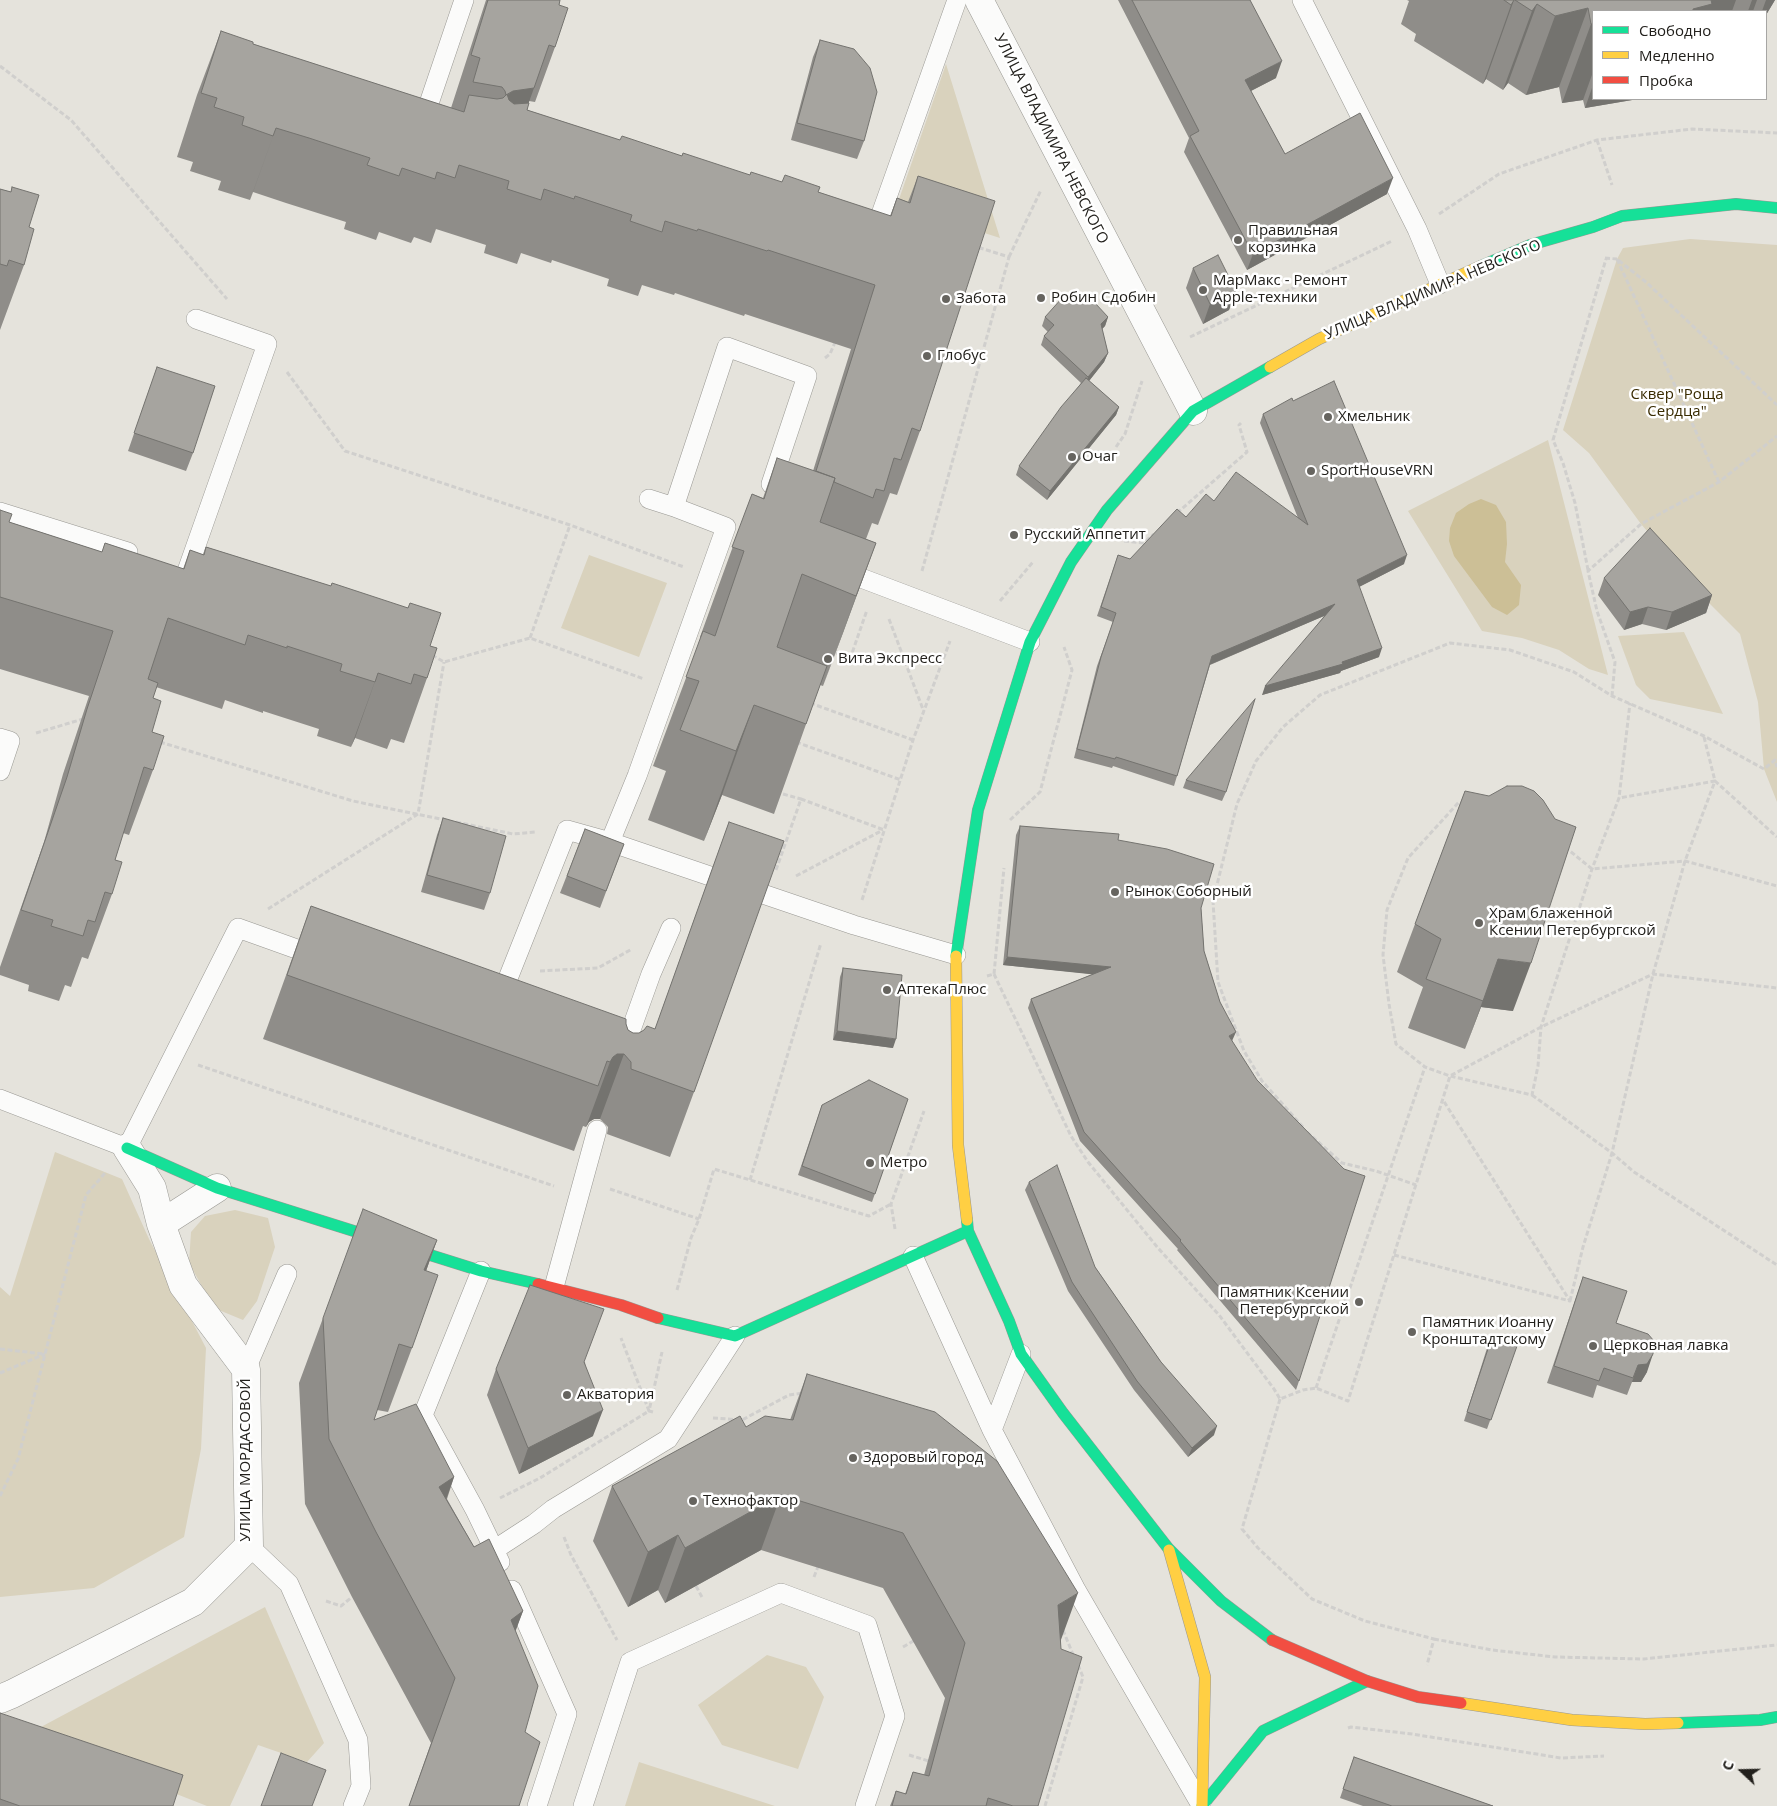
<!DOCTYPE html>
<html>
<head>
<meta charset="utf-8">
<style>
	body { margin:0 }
	#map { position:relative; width:1777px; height:1806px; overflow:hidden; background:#e5e3dc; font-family:"Open Sans",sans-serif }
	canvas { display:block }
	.legend { position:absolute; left:1592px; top:10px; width:175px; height:90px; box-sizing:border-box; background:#fff; border:1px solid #a7a6a4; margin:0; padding:6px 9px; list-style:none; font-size:15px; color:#22201c }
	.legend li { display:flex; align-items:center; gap:10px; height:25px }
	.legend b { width:25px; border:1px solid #a7a6a4 }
	.north { position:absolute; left:1717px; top:1746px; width:50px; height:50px; -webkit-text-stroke:4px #fff; paint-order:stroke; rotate:291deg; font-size:14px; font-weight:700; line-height:20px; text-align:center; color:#22201c }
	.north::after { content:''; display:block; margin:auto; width:18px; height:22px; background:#22201c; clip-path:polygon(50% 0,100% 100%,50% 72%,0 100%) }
</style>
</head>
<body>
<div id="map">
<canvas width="1777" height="1806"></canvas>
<ul class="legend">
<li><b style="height:6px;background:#16e098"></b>Свободно</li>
<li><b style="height:6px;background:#ffcf43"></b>Медленно</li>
<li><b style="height:6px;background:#f24e42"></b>Пробка</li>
</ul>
<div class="north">С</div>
</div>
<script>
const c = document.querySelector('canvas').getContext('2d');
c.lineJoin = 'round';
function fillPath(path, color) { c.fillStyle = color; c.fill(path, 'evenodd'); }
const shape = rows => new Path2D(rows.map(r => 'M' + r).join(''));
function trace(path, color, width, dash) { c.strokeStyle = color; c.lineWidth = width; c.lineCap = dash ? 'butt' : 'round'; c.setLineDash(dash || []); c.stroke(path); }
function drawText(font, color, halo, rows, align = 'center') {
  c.font = font + ' "Open Sans",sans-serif'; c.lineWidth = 5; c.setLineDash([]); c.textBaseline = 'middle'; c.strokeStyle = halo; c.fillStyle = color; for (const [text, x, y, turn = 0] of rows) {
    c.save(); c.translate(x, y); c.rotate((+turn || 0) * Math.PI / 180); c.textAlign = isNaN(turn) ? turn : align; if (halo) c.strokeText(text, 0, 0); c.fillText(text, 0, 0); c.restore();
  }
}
const green = shape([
	[946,64,1000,238,897,205],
	[1690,239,1777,245,1777,802,1764,769,1758,702,1740,634,1707,601,1641,524,1589,453,1563,430,1617,259,1623,248],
	[1548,440,1608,675,1589,669,1559,650,1522,638,1482,631,1408,511],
	[589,555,667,583,639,657,561,628],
	[1684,632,1723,714,1650,699,1636,685,1618,636],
	[55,1152,122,1179,149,1239,206,1348,201,1449,184,1537,94,1588,0,1597,0,1287,10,1296],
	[235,1210,268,1218,275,1247,257,1301,243,1320,214,1308,189,1263,191,1232,205,1216],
	[265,1607,324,1743,307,1762,258,1745,230,1806,207,1806,26,1735],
	[767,1655,806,1667,824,1697,798,1769,722,1745,698,1705],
	[639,1762,775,1806,625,1806]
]);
const water = shape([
	[1481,499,1496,505,1506,522,1507,544,1505,562,1521,585,1519,605,1507,615,1492,607,1454,556,1449,541,1450,528,1456,513,1469,504]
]);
const path = shape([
	[0,66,71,120,227,299],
	[1597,140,1612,185],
	[1439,214,1499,174,1597,140,1692,129,1777,133],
	[1009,257,1041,190],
	[1605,258,1617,259],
	[1190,337,1392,241],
	[825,358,830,354,836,340],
	[287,372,345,451,570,525,684,567],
	[1116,447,1125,434,1142,381],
	[1719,482,1617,259,1647,283,1777,405],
	[1177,513,1247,452,1239,425,1241,423],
	[1124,541,1143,543,1154,534],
	[1588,570,1575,503,1563,463,1553,440,1606,259],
	[922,571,1009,257,977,247],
	[1000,601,1033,562],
	[889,619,924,712],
	[530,638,570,525],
	[836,653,850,659,867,610],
	[432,655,444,662,530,638,644,679],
	[1612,696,1615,662,1597,611,1588,571,1641,524,1719,482,1777,436],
	[810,703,913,740],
	[36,733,83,719],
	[1704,737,1715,781,1777,837],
	[160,742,353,801,445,820],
	[796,742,901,780],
	[783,794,801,799],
	[1465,804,1459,802,1408,858,1387,910,1383,955,1389,1004,1396,1044,1425,1067,1450,1076,1532,1095,1538,1066,1541,1027,1592,869,1619,798,1630,703],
	[1010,820,1040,792,1072,670,1064,647],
	[456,822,513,834,536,832],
	[1565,847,1592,869,1685,861,1777,886],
	[776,870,801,799,884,830],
	[796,876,883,830],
	[862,900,913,740,950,641],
	[268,909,418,814,444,662],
	[540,971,598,968,632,949],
	[994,974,1071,1136,1088,1162,1158,1248,1219,1315,1274,1389,1280,1399,1303,1390,1316,1388,1348,1401,1450,1076,1541,1027,1653,974,1777,988],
	[987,976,994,974,1004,868],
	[198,1065,554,1186],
	[1532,1095,1612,1153,1634,1172,1777,1265],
	[1303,1127,1262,1081,1244,1051,1218,982,1213,901,1237,804,1256,761,1283,727,1320,695,1450,643,1510,650,1574,672,1612,696,1704,736,1764,769,1775,760,1777,767],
	[1307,1132,1342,1163,1376,1171,1416,1185],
	[750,1180,821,943],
	[610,1189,699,1219],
	[895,1229,891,1204,924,1111],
	[1394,1255,1570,1301,1443,1100],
	[677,1290,691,1238,699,1219,714,1169,869,1216,891,1204],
	[1570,1301,1583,1247,1612,1153,1653,974,1685,861,1715,781,1619,798],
	[0,1349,44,1354],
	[0,1373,45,1354],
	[1316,1388,1425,1067],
	[1280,1399,1242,1529,1258,1548,1312,1599,1365,1621,1434,1639,1427,1665],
	[653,1412,649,1411,662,1352],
	[713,1418,742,1420,789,1395,803,1393],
	[0,1496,18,1459,86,1195,105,1173],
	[500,1498,540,1478,649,1411,621,1338],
	[564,1537,571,1555,617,1640],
	[814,1577,819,1564],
	[696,1586,703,1599],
	[326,1601,341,1606,352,1597],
	[1063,1630,1074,1657],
	[1434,1639,1492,1650,1555,1657,1644,1659,1777,1645],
	[903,1647,915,1640],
	[1348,1728,1351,1727,1412,1734,1561,1758,1604,1756],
	[909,1755,932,1762],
	[1045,1806,1083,1677,1078,1665]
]);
const lane = shape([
	[1302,0,1417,229,1440,284],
	[422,124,464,0],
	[862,227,880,217,957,0],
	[649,499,674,507],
	[0,512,128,552],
	[840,570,1030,642],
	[187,571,267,344,196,319],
	[0,738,10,741,0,771],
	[610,842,637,776,726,527,674,507,727,347,807,376,771,484],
	[499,1001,567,830,610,842,854,925,956,955],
	[622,1055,651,974,671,928],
	[0,1099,127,1148,238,928,319,957],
	[913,1256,992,1430,1075,1588,1201,1805],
	[481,1271,423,1415,475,1510,500,1562],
	[554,1287,597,1130],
	[246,1369,287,1274],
	[992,1430,1021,1354],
	[249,1546,289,1584,358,1740,361,1786,353,1806],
	[494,1550,534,1524,553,1509,668,1439,735,1336],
	[512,1590,567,1714,537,1806],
	[583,1806,630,1662,781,1593,867,1625,895,1716,865,1806]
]);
const street = shape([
	[979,0,1193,411],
	[161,1224,217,1188],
	[0,1699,12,1694,193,1602,249,1546,246,1369,183,1285,161,1224,152,1188,127,1148]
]);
const fast = shape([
	[1481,266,1530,245,1593,227,1622,216,1736,204,1777,208],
	[956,956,978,810,1030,642,1071,562,1107,510,1193,411,1270,367],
	[127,1148,217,1188,481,1271,538,1284],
	[967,1220,968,1231,1009,1321,1021,1354,1063,1413,1168,1548,1221,1601,1272,1640],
	[658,1318,735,1336,968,1231],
	[1678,1723,1760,1720,1777,1717],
	[1202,1806,1263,1731,1367,1681]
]);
const slow = shape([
	[1270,367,1319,339,1481,266],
	[956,956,958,1145,967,1220],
	[1169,1550,1205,1677,1202,1806],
	[1461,1703,1572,1720,1645,1724,1678,1723]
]);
const jam = shape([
	[538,1284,621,1305,658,1318],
	[1272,1640,1367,1681,1418,1697,1461,1703]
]);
const wall = shape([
	[486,0,560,0,559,5,555,47,535,102,529,101,527,110,620,140,682,156,750,175,782,182,818,192,890,216,897,198,908,202,918,176,920,431,897,495,890,493,878,525,872,523,866,539,876,543,823,686,820,685,774,814,722,795,704,841,648,820,666,771,653,766,701,638,700,637,752,494,763,498,777,458,813,471,851,349,745,314,744,316,675,293,674,295,642,285,638,296,607,286,609,279,552,260,551,263,521,253,517,264,484,253,486,245,436,229,431,243,414,237,411,243,379,232,376,240,344,229,346,222,286,203,253,192,250,200,218,190,221,181,190,171,193,162,177,157,197,95,221,31,253,44,451,108],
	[1118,0,1250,0,1276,78,1251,91,1285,154,1387,194,1247,270,1184,152,1189,138],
	[1407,0,1775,0,1766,15,1766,11,1593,11,1593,99,1638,99,1585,108,1583,100,1562,103,1559,87,1526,95,1508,83,1503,90,1486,79,1483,84,1414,41,1416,34,1401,24,1409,1],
	[820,40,864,141,857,159,791,140,813,57],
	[12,187,29,227,24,265,0,330,0,189,11,192],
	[1193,268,1236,291,1229,310,1203,324,1186,288],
	[1045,317,1108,317,1105,326,1102,329,1108,353,1104,362,1089,381,1119,407,1116,415,1047,500,1016,475,1019,466,1081,383,1041,345,1044,336,1048,332,1042,326],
	[157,367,193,453,186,471,128,451],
	[1293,401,1404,564,1359,587,1379,657,1341,671,1340,673,1262,695,1324,616,1210,665,1174,786,1113,766,1112,768,1074,758,1097,666,1113,622,1097,616,1118,555,1130,559,1186,517,1214,501,1298,518,1260,423,1263,414],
	[0,510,9,522,102,552,105,543,183,569,190,550,203,555,206,547,331,586,408,608,410,603,430,646,427,678,404,743,391,739,387,749,355,738,351,747,317,736,319,729,263,711,263,713,225,700,222,709,156,687,153,698,152,732,153,770,129,835,123,833,115,860,112,894,88,959,82,957,71,987,65,985,59,1001,28,991,29,985,0,975,0,967,44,842,63,774,89,696,0,669],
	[1604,578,1712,595,1706,613,1666,630,1642,624,1624,630,1598,595],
	[1186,780,1226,792,1222,801,1183,788],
	[1465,791,1513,1011,1481,1007,1465,1049,1408,1028,1423,987,1397,972,1415,924],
	[443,818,490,893,484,910,421,892,437,835],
	[729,822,694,1092,670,1157,607,1134,608,1127,600,1119,594,1119,589,1122,586,1127,583,1126,574,1151,263,1039,311,906,626,1024,628,1030,633,1033,639,1033,655,1029],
	[1020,826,1118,840,1201,908,1204,951,1232,1041,1299,1381,1296,1390,1177,1250,1178,1249,1080,1141,1028,1008,1031,999,1093,974,1003,965,1016,835],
	[585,829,624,844,600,908,560,893],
	[843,968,893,1048,833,1040,840,977],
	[908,1099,872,1202,798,1175,822,1105],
	[1029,1182,1095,1267,1161,1362,1214,1435,1188,1457,1134,1390,1068,1291,1025,1190],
	[437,1240,426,1271,412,1348,388,1412,377,1410,374,1420,454,1477,447,1499,474,1547,523,1611,515,1631,525,1732,519,1806,409,1806,431,1743,352,1597,305,1504,299,1383,323,1318],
	[1583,1277,1616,1323,1647,1372,1641,1382,1632,1382,1627,1395,1597,1385,1593,1398,1547,1383],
	[1488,1345,1517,1346,1487,1429,1464,1421],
	[585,1362,593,1436,519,1474,487,1395,496,1369],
	[807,1374,1061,1640,1038,1806,890,1806,896,1791,905,1794,913,1772,924,1775,945,1698,883,1588,761,1550,665,1603,658,1590,628,1607,593,1541,612,1486,746,1427,790,1420],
	[0,1713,173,1806,0,1806],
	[1354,1757,1493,1806,1363,1806,1340,1798]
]);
const shadedWall = shape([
	[1514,0,1486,79,1483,84,1511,5],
	[1702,0,1736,0,1732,11,1692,11,1693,9],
	[1752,0,1757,0,1753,11,1748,11],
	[1766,0,1775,0,1766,15,1766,11,1762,11],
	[1537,4,1508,83,1503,90,1532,11],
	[1588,8,1559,87,1526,95,1555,16],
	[1591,24,1593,24,1593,72,1583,100,1562,103],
	[1282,61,1276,78,1239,97,1245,80],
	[1593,85,1593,99,1638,99,1585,108],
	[534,88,514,144,506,96,513,91],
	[276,128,253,192,250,200],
	[1393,178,1387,194,1247,270,1253,254],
	[1236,291,1229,310,1203,324,1210,304],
	[1108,317,1105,326,1098,333,1101,324],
	[1108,353,1104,362,1085,386,1088,377],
	[1119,407,1116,415,1047,500,1050,491],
	[876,543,843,633,823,686,856,596],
	[1407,555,1404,564,1353,590,1357,580],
	[1712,595,1706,613,1666,630,1672,612],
	[1335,604,1331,613,1209,665,1212,656],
	[1648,607,1642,624,1624,630,1630,612],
	[1382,648,1379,657,1341,671,1340,673,1262,695,1265,686,1342,662],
	[378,673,355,738,351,747],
	[754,705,722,795,704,841,736,751],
	[1007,957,1111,967,1108,976,1003,965],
	[1498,959,1531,963,1513,1011,1481,1007,1465,1049],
	[837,1031,896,1039,893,1048,833,1040],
	[1236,1032,1232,1041,1229,1036],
	[617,1054,624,1054,600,1119,594,1119,589,1122,586,1127,610,1062,613,1057],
	[437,1240,414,1305,424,1270],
	[1653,1354,1647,1372,1641,1382,1632,1382,1638,1365],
	[603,1410,593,1436,519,1474,528,1448],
	[1217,1426,1214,1435,1188,1457,1192,1448],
	[454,1477,431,1542,439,1487],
	[781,1495,761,1550,665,1603,685,1548],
	[678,1535,658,1590,628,1607,648,1552],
	[1078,1593,1058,1648,1058,1605],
	[523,1611,499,1676,511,1620]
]);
const building = shape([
	[488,0,560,0,559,5,568,8,555,47,549,45,534,88,513,91,506,95,505,91,502,87,473,82,480,58,471,55,488,0],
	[1132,0,1250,0,1282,61,1245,80,1285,154,1360,113,1393,178,1253,254,1190,136,1199,131,1132,0],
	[1504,0,1514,0,1511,5,1504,0],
	[1515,0,1711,0,1712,4,1693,9,1693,11,1593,11,1593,24,1591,24,1588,8,1555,16,1537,4,1532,11,1515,0],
	[221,31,253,42,253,44,464,112,469,95,497,99,503,98,507,94,509,100,514,104,529,103,527,110,620,140,622,136,682,156,683,153,750,175,751,172,782,182,785,175,820,187,818,192,891,216,897,198,910,203,918,176,995,201,920,431,912,428,901,460,894,458,884,491,876,489,873,498,834,482,835,478,816,471,875,285,768,250,767,251,698,229,697,231,665,221,662,232,630,221,632,215,575,196,574,199,544,189,541,200,507,189,509,181,459,165,455,178,437,172,435,179,402,168,399,176,367,165,370,158,309,138,276,128,273,136,242,125,244,117,214,107,217,98,201,93,221,31],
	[820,40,854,49,870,68,877,92,864,141,797,123,820,40],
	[12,187,39,195,29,227,34,229,24,265,9,260,7,266,0,264,0,189,11,192,12,187],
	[1218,255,1236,291,1210,304,1193,268,1218,255],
	[1063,297,1095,303,1108,317,1101,324,1108,353,1088,377,1044,336,1054,325,1045,317,1063,297],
	[157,367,215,386,193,453,134,433,157,367],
	[1086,378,1119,407,1050,491,1019,466,1061,407,1086,378],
	[1334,381,1407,555,1357,580,1382,648,1342,662,1343,664,1265,686,1335,604,1212,656,1177,776,1116,757,1115,759,1077,749,1101,657,1116,613,1101,607,1118,555,1130,559,1177,509,1186,517,1206,494,1214,501,1236,472,1308,525,1263,414,1292,398,1293,401,1334,381],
	[777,458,835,478,820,522,876,543,856,596,802,574,777,647,827,666,806,724,754,705,736,751,680,730,699,681,686,677,703,631,715,636,744,551,732,547,752,494,764,499,777,458],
	[0,510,12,514,9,522,102,552,105,543,184,569,190,550,204,555,206,547,331,586,332,583,408,608,410,603,441,613,430,646,437,648,427,678,414,674,411,684,378,673,375,682,340,671,342,664,287,646,287,648,248,635,245,645,168,618,148,679,158,683,153,698,161,701,152,732,164,736,153,770,144,767,115,860,122,862,112,894,105,892,95,922,88,920,83,936,51,926,53,920,21,910,67,777,87,709,113,631,0,597,0,510],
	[1650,528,1712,595,1672,612,1648,607,1630,612,1604,578,1650,528],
	[1255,699,1226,792,1186,780,1255,699],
	[1507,786,1522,786,1534,791,1543,800,1555,819,1576,827,1531,963,1498,959,1483,1001,1426,979,1441,939,1415,924,1465,791,1489,796,1507,786],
	[443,818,506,836,490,893,427,875,443,818],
	[729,822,784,841,694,1092,631,1069,631,1062,624,1054,617,1054,613,1057,610,1062,607,1061,598,1086,287,975,311,906,626,1019,626,1024,628,1030,633,1033,639,1033,644,1030,647,1026,655,1029,729,822],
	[1020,826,1119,834,1118,840,1167,849,1214,864,1201,908,1204,951,1220,1002,1236,1032,1229,1036,1257,1080,1344,1169,1365,1176,1299,1381,1180,1241,1181,1240,1084,1132,1031,999,1111,967,1007,957,1020,826],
	[585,829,624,844,606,891,567,876,585,829],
	[843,968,902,975,896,1039,837,1031,843,968],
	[869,1080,908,1099,875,1194,802,1166,822,1105,869,1080],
	[1057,1165,1095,1267,1161,1362,1217,1426,1192,1448,1137,1381,1072,1282,1029,1182,1057,1165],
	[363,1209,437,1240,424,1270,438,1275,412,1348,399,1344,374,1420,416,1404,454,1477,439,1487,474,1547,489,1539,523,1611,511,1620,538,1686,525,1732,540,1742,519,1806,409,1806,455,1678,376,1532,329,1439,323,1318,363,1209],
	[1583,1277,1627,1291,1616,1323,1648,1334,1654,1341,1653,1354,1647,1364,1638,1365,1633,1378,1604,1368,1599,1381,1554,1366,1583,1277],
	[530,1285,604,1309,584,1362,603,1410,528,1448,496,1369,530,1285],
	[1492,1337,1517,1346,1491,1420,1467,1412,1492,1337],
	[807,1374,935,1412,997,1461,1078,1593,1058,1605,1061,1649,1082,1657,1038,1806,1013,1806,988,1798,986,1806,892,1806,896,1791,906,1794,913,1772,929,1776,965,1643,903,1533,781,1495,685,1548,678,1535,648,1552,612,1486,740,1416,746,1427,765,1416,793,1420,807,1374],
	[0,1713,183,1775,173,1806,20,1806,0,1799,0,1713],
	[281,1753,326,1770,312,1806,261,1806,281,1753],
	[1354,1757,1493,1806,1392,1806,1343,1789,1354,1757]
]);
const markers = [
	[1238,240,5,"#66645f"],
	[1203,290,5,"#66645f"],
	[1041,298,5,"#66645f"],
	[946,299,5,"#66645f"],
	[927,356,5,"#66645f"],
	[1328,417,5,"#66645f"],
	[1072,457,5,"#66645f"],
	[1311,471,5,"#66645f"],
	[1014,535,5,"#66645f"],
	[828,659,5,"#66645f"],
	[1115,892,5,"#66645f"],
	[1479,923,5,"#66645f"],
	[887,990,5,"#66645f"],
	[870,1163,5,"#66645f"],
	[1359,1302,5,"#66645f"],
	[1412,1332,5,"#66645f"],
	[1593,1346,5,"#66645f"],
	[567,1395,5,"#66645f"],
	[853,1458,5,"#66645f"],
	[693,1501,5,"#66645f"]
];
const streetNames = [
	["УЛИЦА ВЛАДИМИРА НЕВСКОГО",1051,139,63],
	["УЛИЦА ВЛАДИМИРА НЕВСКОГО",1433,290,-23],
	["УЛИЦА МОРДАСОВОЙ",246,1460,-90]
];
const poiNames = [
	["Правильная",1248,231],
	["корзинка",1248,248],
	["МарМакс - Ремонт",1213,281],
	["Apple-техники",1213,298],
	["Робин Сдобин",1051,298],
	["Забота",956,299],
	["Глобус",937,356],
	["Хмельник",1338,417],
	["Очаг",1082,457],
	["SportHouseVRN",1321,471],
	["Русский Аппетит",1024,535],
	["Вита Экспресс",838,659],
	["Рынок Соборный",1125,892],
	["Храм блаженной",1489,914],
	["Ксении Петербургской",1489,931],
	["АптекаПлюс",897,990],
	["Метро",880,1163],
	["Памятник Ксении",1349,1293,"right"],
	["Петербургской",1349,1310,"right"],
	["Памятник Иоанну",1422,1323],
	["Кронштадтскому",1422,1340],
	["Церковная лавка",1603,1346],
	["Акватория",577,1395],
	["Здоровый город",863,1458],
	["Технофактор",703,1501]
];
const parkNames = [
	["Сквер \"Роща",1677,395],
	["Сердца\"",1677,412]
];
fillPath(green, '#d9d2bd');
fillPath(water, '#ccbf96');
trace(lane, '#999893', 20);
trace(street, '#999893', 29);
trace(fast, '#999893', 12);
trace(slow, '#999893', 12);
trace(jam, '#999893', 12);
trace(path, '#d0cfcd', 3, [5, 2.5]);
trace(lane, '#fbfbfa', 19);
trace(street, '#fbfbfa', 28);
trace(fast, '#16e098', 11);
trace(slow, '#ffcf43', 11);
trace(jam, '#f24e42', 11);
fillPath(wall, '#8f8d89');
fillPath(shadedWall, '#74736f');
fillPath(building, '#a6a49f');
trace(building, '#74736f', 1);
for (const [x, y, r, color] of markers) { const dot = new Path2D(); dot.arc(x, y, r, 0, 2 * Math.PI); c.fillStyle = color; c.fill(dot); trace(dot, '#fff', 2); }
drawText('15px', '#22201c', '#fff', streetNames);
drawText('15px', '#22201c', '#fff', poiNames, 'left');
drawText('15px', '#392b00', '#fff', parkNames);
</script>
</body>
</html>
